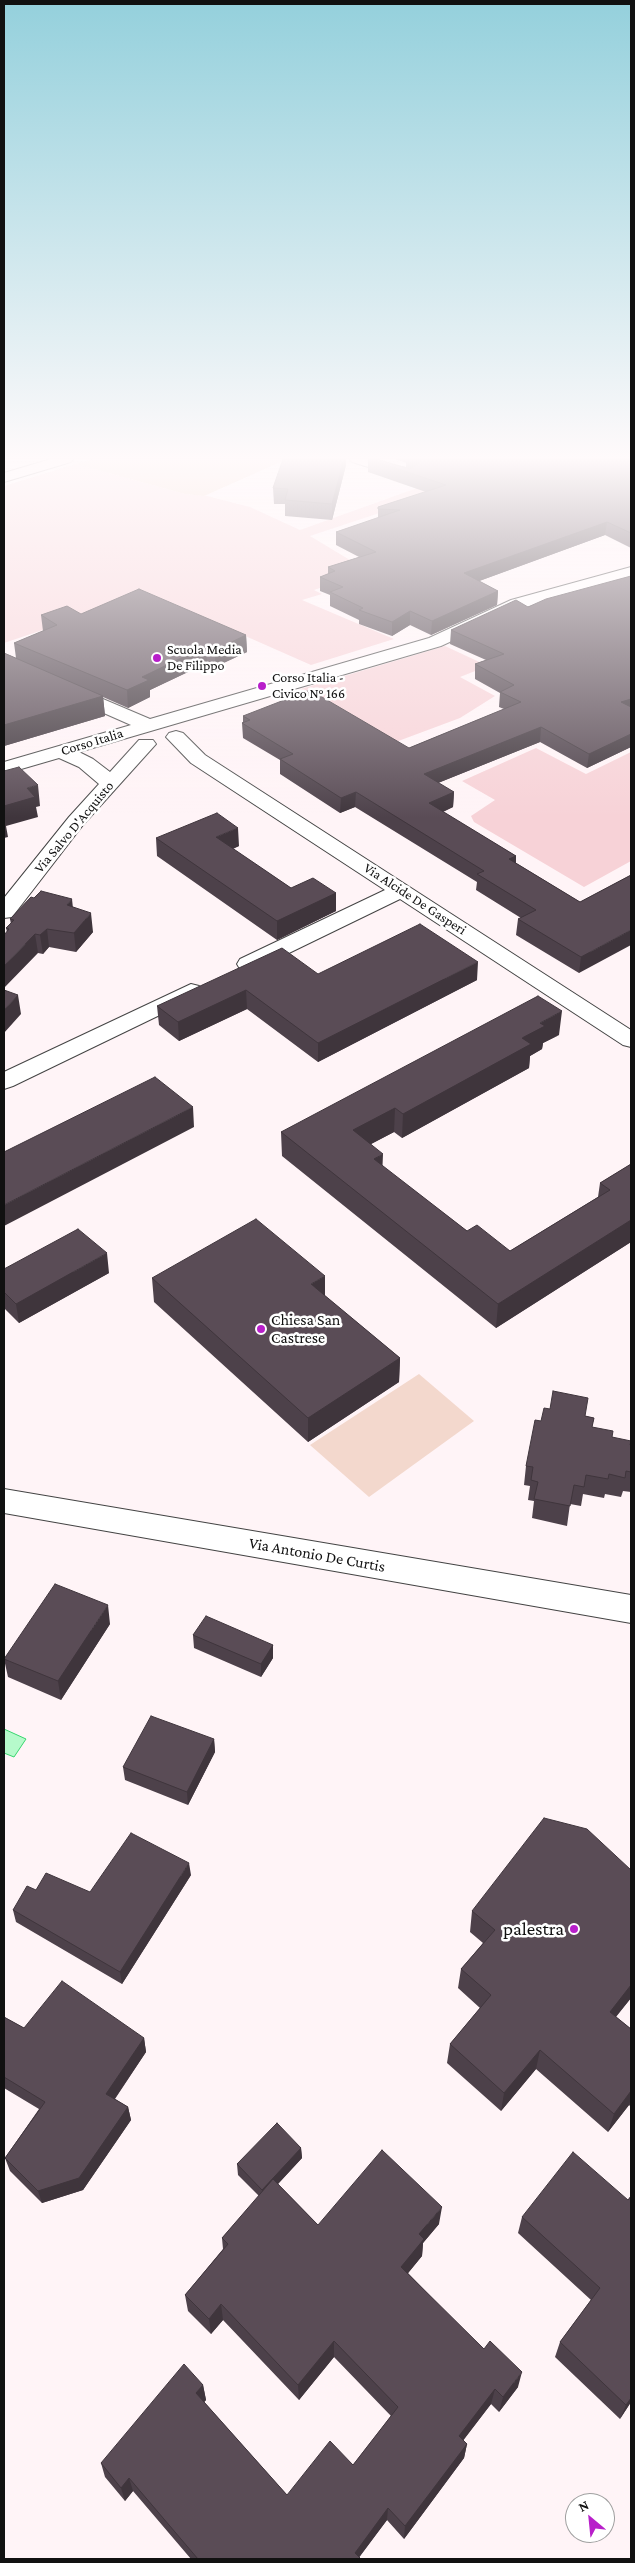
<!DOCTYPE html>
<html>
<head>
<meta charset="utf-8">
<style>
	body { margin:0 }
	#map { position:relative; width:635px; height:2563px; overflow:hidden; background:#fff4f7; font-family:"Crimson Pro",serif }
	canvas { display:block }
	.frame { position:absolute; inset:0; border:5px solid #111; pointer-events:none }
	.north { position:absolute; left:565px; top:2493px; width:50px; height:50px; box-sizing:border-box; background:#fff; border:1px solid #a0a0a0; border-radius:50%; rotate:332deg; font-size:14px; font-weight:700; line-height:20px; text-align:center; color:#111 }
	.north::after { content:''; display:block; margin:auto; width:18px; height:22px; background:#b81fca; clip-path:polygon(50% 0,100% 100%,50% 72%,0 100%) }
</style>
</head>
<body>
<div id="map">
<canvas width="635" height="2563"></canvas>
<div class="frame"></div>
<div class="north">N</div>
</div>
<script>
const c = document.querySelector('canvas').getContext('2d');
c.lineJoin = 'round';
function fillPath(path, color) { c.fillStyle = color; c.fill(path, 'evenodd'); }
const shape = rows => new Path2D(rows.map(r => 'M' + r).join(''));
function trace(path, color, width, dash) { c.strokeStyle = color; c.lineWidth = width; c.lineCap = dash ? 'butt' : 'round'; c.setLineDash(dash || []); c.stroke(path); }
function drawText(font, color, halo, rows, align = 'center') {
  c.font = font + ' "Crimson Pro",serif'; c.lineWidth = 5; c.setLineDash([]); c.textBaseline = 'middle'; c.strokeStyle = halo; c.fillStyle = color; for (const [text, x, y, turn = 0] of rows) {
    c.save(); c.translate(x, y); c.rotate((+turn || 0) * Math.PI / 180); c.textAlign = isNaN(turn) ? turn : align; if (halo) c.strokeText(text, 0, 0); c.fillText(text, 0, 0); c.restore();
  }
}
const farmland = shape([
	[76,464,185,494,207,496,250,507,300,530,417,488,458,487,310,536,380,578,329,585,314,590,322,594,302,600,394,639,311,665,150,594,4,643,4,486],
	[445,646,488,666,460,677,495,696,460,718,393,743,301,689],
	[536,748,586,774,631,752,631,861,584,887,474,822,471,816,495,800,462,781]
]);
const green = shape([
	[93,459,287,459,204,496,185,494,76,464]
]);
const pitch = shape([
	[419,1374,474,1421,369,1497,310,1445]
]);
const water = shape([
	[4,1729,26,1739,14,1757,4,1753,4,1729]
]);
const minor = shape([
	[51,459,73,459,71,462,4,482,4,473,51,459],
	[350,459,372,459,409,470,412,473,404,478,352,462,350,459],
	[631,567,631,577,523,608,441,646,79,752,93,759,110,772,139,740,153,740,156,744,83,825,12,917,4,918,4,898,69,817,99,784,79,767,59,758,4,774,4,762,131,725,4,669,4,657,150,719,429,638,511,600,631,567],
	[176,731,183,733,205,755,631,1030,631,1047,623,1045,400,899,256,969,248,971,240,969,237,964,240,959,385,890,191,763,166,737,169,733,176,731],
	[191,984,199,986,203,991,199,996,13,1086,4,1089,4,1072,191,984],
	[4,1489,631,1595,631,1623,4,1513,4,1489]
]);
const wall = shape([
	[368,459,406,467,406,463,395,459,631,459,631,548,605,535,479,581,498,591,497,605,431,635,410,625,392,636,359,624,359,620,330,606,330,595,320,591,320,577,328,574,328,567,359,557,336,545,336,532,378,518,378,507,426,492,368,472],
	[346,465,332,520,285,516,285,504,274,504,273,488],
	[631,576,631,747,587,768,540,742,438,783,454,792,453,807,443,812,516,856,516,863,580,902,631,875,579,973,516,935,518,919,521,918,476,890,477,882,355,807,340,813,280,774,280,760,243,738,242,723,243,722,243,716,409,748,504,709,499,707,500,693,475,679,475,664,486,660,450,644,451,630],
	[81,614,246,635,247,652,215,667,207,663,150,690,150,697,128,708,103,697,105,716,4,746,4,653,16,658,14,643,43,631,41,615],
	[156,838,239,846,233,849,291,888,336,893,336,911,277,940,157,856],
	[73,907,93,932,76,952,49,947,43,954,38,953,7,932,6,928,11,924,10,919],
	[318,974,477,980,318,1062,247,1009,179,1041,159,1025,157,1006],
	[559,1035,543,1043,542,1049,530,1056,529,1068,402,1138,394,1132,371,1144,382,1166,467,1231,510,1251,598,1197,600,1183,631,1164,631,1242,496,1328,282,1156,281,1132],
	[4,1269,109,1273,19,1323,4,1308],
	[152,1278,325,1296,400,1358,399,1382,308,1442,154,1302],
	[585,1416,594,1418,592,1427,612,1437,631,1445,631,1492,623,1491,621,1497,605,1494,604,1498,583,1494,581,1506,570,1504,567,1526,532,1518,534,1501,528,1500,530,1486,524,1485,526,1466,541,1421],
	[110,1624,61,1700,8,1677,4,1659],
	[193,1635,273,1645,273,1658,261,1677,194,1648],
	[214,1739,215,1752,188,1805,125,1780,123,1767],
	[631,1870,631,1998,616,2017,631,2029,631,2107,629,2105,608,2132,536,2069,501,2111,447,2063,450,2044,480,2008,458,1988,461,1969,483,1943,470,1932,472,1911],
	[191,1875,122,1984,16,1922,13,1910,36,1890,90,1892],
	[4,2017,24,2028,144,2038,146,2052,115,2099,128,2107,131,2120,83,2190,42,2203,10,2171,5,2158,39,2109,4,2088],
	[301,2148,302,2158,278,2184,318,2225,439,2224,423,2243,422,2256,408,2273,518,2387,499,2412,491,2404,463,2440,467,2444,464,2458,404,2539,387,2520,359,2557,361,2559,191,2559,133,2491,125,2501,105,2477,101,2463,203,2385,206,2400,204,2402,287,2495,353,2465,391,2416,334,2357,299,2400,223,2320,211,2334,188,2311,185,2295,223,2249,222,2238,259,2196,238,2175,237,2164],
	[631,2196,631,2402,620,2419,555,2357,560,2342,591,2300,518,2233,522,2217,628,2200]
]);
const shadedWall = shape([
	[344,459,346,459,346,465,332,520,332,504],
	[607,522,605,535,463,587,464,573],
	[498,591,497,605,431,635,432,621],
	[410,611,410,625,392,636,392,622],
	[246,635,247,652,215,667,215,650],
	[206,646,207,663,150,690,150,697,128,708,127,690,142,677],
	[103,696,105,716,4,746,4,725],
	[631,699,631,713,621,702],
	[541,727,540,742,423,789,424,774],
	[631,734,631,747,587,768,589,754],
	[38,785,40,806,36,807,38,817,6,826,8,837,4,838,4,806,27,788],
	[356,792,355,807,340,813,341,798],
	[454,792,453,807,429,818,429,803],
	[238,828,239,846,216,855,216,837],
	[516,856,515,871,509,859],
	[336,893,336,911,277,940,277,921],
	[72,899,74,918,67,905],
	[91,913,93,932,76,952,74,933],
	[47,929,49,947,43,954,40,935],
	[631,930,631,945,579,973,581,957],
	[35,934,38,953,4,988,4,966],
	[478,962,477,980,318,1062,318,1043],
	[246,990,247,1009,179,1041,178,1022],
	[18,995,21,1014,4,1033,4,1010],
	[562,1011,559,1035,543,1043,542,1049,530,1056,529,1068,402,1138,403,1114,522,1038,540,1023],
	[193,1107,194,1127,4,1226,4,1205],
	[395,1108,394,1132,352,1154,353,1130],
	[383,1154,382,1178,374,1159],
	[631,1220,631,1242,496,1328,498,1304],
	[107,1253,109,1273,19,1323,16,1304],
	[325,1276,325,1300,311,1284],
	[400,1358,399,1382,308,1442,308,1418],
	[108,1605,110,1624,61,1700,58,1681],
	[273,1645,273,1658,261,1677,261,1664],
	[214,1739,215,1752,188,1805,187,1792],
	[189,1863,191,1875,122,1984,120,1972],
	[631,1985,631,1998,604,2031,610,2012],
	[144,2038,146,2052,109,2107,106,2094],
	[540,2050,536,2069,501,2111,504,2093],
	[631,2091,631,2099,629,2105,608,2132,614,2114],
	[128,2107,131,2120,83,2190,42,2203,38,2191],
	[301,2148,302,2158,263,2200,262,2190],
	[442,2207,439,2224,423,2243,422,2256,400,2283,401,2267,419,2234],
	[221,2304,223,2320,211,2334,209,2319],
	[334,2341,334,2357,299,2400,298,2385],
	[522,2372,518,2387,499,2412,503,2397],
	[203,2385,206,2400,199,2408,196,2393],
	[495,2389,491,2404,456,2450,459,2436],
	[631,2398,631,2402,620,2419,626,2405],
	[467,2444,464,2458,404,2539,405,2526],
	[129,2478,133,2491,125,2501,121,2488],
	[388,2508,387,2520,358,2559,355,2553]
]);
const building = shape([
	[283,459,344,459,332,504,285,500,288,489,273,488,283,459],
	[368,459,377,459,410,469,420,462,417,459,631,459,631,533,607,522,464,573,498,591,432,621,410,611,392,622,359,610,363,608,330,592,343,587,320,577,335,571,328,567,376,552,336,532,400,510,378,509,378,507,446,485,368,459],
	[631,576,631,699,621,702,631,707,631,734,589,754,541,727,424,774,454,792,429,803,516,856,509,859,580,902,631,875,631,930,581,957,518,919,536,910,477,874,484,871,356,792,341,798,280,759,293,754,242,723,250,720,243,716,310,690,409,748,521,702,500,692,514,685,475,664,504,654,451,630,516,600,528,607,546,599,631,576],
	[139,589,246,635,215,650,206,646,142,677,149,680,127,690,14,643,57,625,41,615,67,606,81,614,139,589],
	[4,653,103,696,4,725,4,653],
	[19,767,38,785,27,788,35,797,4,806,4,771,19,767],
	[217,813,238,828,216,837,269,873,291,888,313,878,336,893,277,921,156,838,217,813],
	[41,891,72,899,67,905,91,913,74,933,47,929,40,935,35,934,4,966,4,935,9,929,6,928,14,920,10,919,31,897,34,898,41,891],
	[420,924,478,962,318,1043,246,990,178,1022,157,1006,282,948,318,974,420,924],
	[4,990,18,995,4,1010,4,990],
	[538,996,562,1011,540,1023,545,1026,522,1038,531,1044,403,1114,395,1108,353,1130,383,1154,374,1159,467,1231,477,1225,510,1251,610,1190,600,1183,631,1164,631,1220,498,1304,281,1132,538,996],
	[155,1077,193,1107,4,1205,4,1152,155,1077],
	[256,1219,325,1276,311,1284,400,1358,308,1418,152,1278,256,1219],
	[78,1229,107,1253,16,1304,4,1292,4,1269,78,1229],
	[553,1391,588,1398,585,1416,594,1418,592,1427,613,1431,612,1437,631,1441,630,1445,631,1445,631,1472,626,1471,625,1478,609,1474,608,1479,586,1475,584,1487,574,1485,570,1506,534,1499,538,1482,531,1480,533,1467,526,1466,535,1420,541,1421,544,1408,550,1409,553,1391],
	[55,1584,108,1605,58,1681,4,1659,55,1584],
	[206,1616,273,1645,261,1664,193,1635,206,1616],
	[151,1716,214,1739,187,1792,123,1767,151,1716],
	[544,1818,587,1829,631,1870,631,1985,610,2012,631,2029,631,2091,614,2114,540,2050,504,2093,450,2044,491,1995,461,1969,495,1930,472,1911,544,1818],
	[131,1833,189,1863,120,1972,13,1910,27,1886,36,1890,46,1873,90,1892,131,1833],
	[62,1981,144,2038,106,2094,128,2107,79,2178,38,2191,5,2158,45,2102,4,2077,4,2017,24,2028,62,1981],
	[277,2123,301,2148,262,2190,237,2164,277,2123],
	[382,2150,442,2207,419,2234,424,2239,401,2267,484,2349,490,2341,522,2372,503,2397,495,2389,459,2436,467,2444,405,2526,388,2508,355,2553,361,2559,198,2559,129,2478,121,2488,101,2463,184,2364,203,2385,196,2393,287,2495,330,2441,353,2465,398,2407,334,2341,298,2385,221,2304,209,2319,185,2295,228,2244,222,2238,273,2179,318,2225,382,2150],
	[573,2152,628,2200,631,2196,631,2398,626,2405,560,2342,600,2288,522,2217,573,2152]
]);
const markers = [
	[157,658,5,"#b81fca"],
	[262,686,5,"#b81fca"],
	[261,1329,5,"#b81fca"],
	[574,1929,5,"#b81fca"]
];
const farPoinames = [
	["Scuola Media",167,650],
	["De Filippo",167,666],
	["Corso Italia -",272,678],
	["Civico N° 166",272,694]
];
const farStreetnames = [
	["Corso Italia",92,742,-17],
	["Via Salvo D'Acquisto",74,827,-50],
	["Via Alcide De Gasperi",415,899,33]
];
const poiNames = [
	["Chiesa San",271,1320],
	["Castrese",271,1338]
];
const streetNames = [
	["Via Antonio De Curtis",317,1555,10]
];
const nearPoinames = [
	["palestra",564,1929]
];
fillPath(farmland, '#f7d2d7');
fillPath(green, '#edd0bb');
fillPath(pitch, '#f3d8cd');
fillPath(water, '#b6facb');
trace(water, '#38d56e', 1);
trace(minor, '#444', 2);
fillPath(minor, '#fff');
fillPath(wall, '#4d414a');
fillPath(shadedWall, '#3f353c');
fillPath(building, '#5a4c56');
trace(building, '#3f353c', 1);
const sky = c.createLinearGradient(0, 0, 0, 818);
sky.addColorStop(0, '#94d0dc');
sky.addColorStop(0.56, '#fffafb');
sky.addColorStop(1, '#fffafb00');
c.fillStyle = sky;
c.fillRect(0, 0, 635, 818);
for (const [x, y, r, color] of markers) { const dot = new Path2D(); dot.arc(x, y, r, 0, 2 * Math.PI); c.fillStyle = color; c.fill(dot); trace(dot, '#fff', 2); }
drawText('14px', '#111', '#fff', farPoinames, 'left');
drawText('14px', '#111', '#fff', farStreetnames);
drawText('16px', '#111', '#fff', poiNames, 'left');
drawText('16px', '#111', '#fff', streetNames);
drawText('19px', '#111', '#fff', nearPoinames, 'right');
</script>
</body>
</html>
